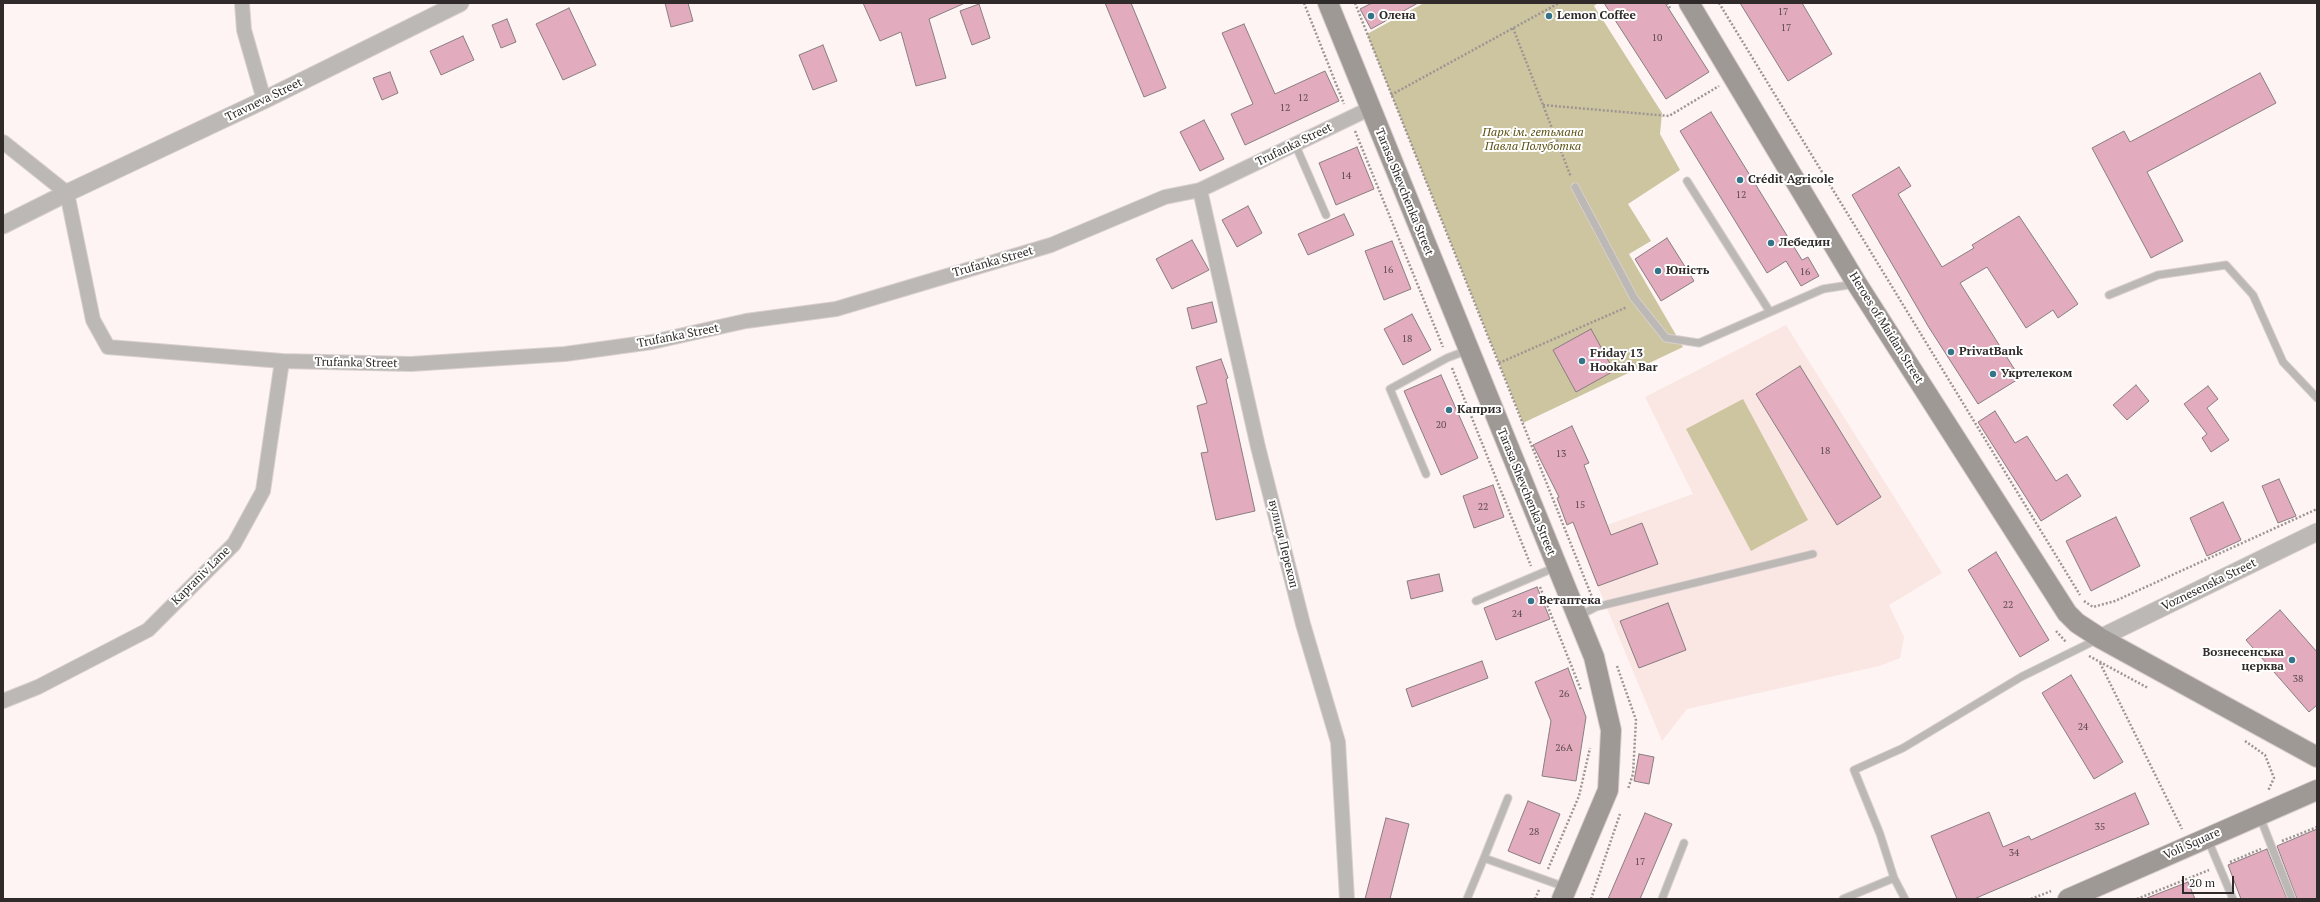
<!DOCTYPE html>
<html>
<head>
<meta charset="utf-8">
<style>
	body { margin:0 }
	#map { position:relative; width:2320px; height:902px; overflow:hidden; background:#fef4f3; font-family:"PT Serif",serif }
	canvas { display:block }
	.frame { position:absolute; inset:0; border:4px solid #302b2a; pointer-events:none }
	.scale { position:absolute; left:2182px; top:876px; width:52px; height:18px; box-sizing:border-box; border:2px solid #302b2a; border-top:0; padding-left:5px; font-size:12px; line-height:14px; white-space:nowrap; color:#302b2a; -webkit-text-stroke:3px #fff; paint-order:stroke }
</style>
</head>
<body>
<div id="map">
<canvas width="2320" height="902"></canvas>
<div class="frame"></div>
<div class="scale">20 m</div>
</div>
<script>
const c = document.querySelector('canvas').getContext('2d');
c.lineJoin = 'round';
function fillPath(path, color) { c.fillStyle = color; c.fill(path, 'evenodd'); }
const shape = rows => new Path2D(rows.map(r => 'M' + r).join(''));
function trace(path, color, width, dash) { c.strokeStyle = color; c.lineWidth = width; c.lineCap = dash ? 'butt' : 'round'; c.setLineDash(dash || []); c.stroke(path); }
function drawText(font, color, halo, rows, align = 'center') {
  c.font = font + ' "PT Serif",serif'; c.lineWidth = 4; c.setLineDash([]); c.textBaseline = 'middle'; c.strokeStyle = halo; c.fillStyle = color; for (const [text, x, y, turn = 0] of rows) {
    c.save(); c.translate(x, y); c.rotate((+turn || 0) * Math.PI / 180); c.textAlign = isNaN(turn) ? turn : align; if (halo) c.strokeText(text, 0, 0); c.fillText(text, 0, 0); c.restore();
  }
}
const built = shape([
	[1786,325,1942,573,1889,605,1904,637,1900,658,1879,666,1687,709,1662,741,1577,536,1693,494,1645,397]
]);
const green = shape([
	[1424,3,1598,3,1594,6,1662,113,1660,134,1680,170,1628,204,1651,241,1629,254,1683,347,1523,423,1367,34],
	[1743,399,1808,520,1751,551,1686,429]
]);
const building = shape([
	[665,3,688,3,693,21,671,27,665,3],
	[863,3,965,3,929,19,946,78,916,86,901,32,880,41,863,3],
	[1105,3,1131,3,1166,88,1144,97,1105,3],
	[1372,3,1418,3,1371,29,1360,9,1372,3],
	[1604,3,1665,3,1709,72,1666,99,1604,3],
	[1740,3,1802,3,1832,54,1788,81,1740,3],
	[979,4,990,38,972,45,960,11,979,4],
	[569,8,596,65,563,80,536,24,569,8],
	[507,19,516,42,501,48,492,25,507,19],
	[1244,24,1275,94,1325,71,1339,101,1245,145,1231,114,1253,104,1222,33,1244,24],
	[463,36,474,60,441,75,430,51,463,36],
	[823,45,837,81,813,90,799,55,823,45],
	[390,72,398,93,382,100,373,78,390,72],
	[2260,73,2276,103,2147,172,2183,241,2151,258,2092,148,2124,131,2130,142,2260,73],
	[1711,112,1802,260,1808,257,1819,276,1801,286,1786,261,1767,273,1680,131,1711,112],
	[1204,120,1224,159,1200,171,1180,132,1204,120],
	[1357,147,1374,189,1336,205,1319,163,1357,147],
	[1899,167,1911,186,1898,194,1942,267,1974,248,1972,245,2019,216,2078,304,2058,318,2053,310,2026,328,1987,267,1960,283,2020,378,1978,404,1928,326,1852,195,1899,167],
	[1248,206,1262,233,1237,247,1222,220,1248,206],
	[1344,214,1354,235,1308,255,1298,234,1344,214],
	[1667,238,1694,281,1661,301,1635,259,1667,238],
	[1192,240,1209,270,1172,289,1156,259,1192,240],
	[1392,241,1411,289,1384,300,1365,251,1392,241],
	[1212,302,1217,322,1192,329,1187,308,1212,302],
	[1412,314,1431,350,1403,365,1384,329,1412,314],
	[1591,329,1614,371,1576,392,1553,350,1591,329],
	[1221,359,1228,378,1226,379,1255,511,1216,520,1201,453,1208,452,1197,406,1207,403,1196,367,1221,359],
	[1800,366,1881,497,1837,525,1756,394,1800,366],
	[1441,375,1478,458,1441,475,1404,391,1441,375],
	[2136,385,2149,401,2127,420,2113,405,2136,385],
	[2208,386,2218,399,2207,408,2229,440,2211,452,2202,438,2207,434,2184,404,2208,386],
	[1995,411,2015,443,2027,436,2056,481,2067,474,2081,496,2041,521,1978,422,1995,411],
	[1572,426,1589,463,1584,465,1611,535,1642,523,1658,564,1598,586,1573,522,1567,525,1557,498,1559,497,1533,445,1572,426],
	[2279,479,2296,516,2278,523,2262,486,2279,479],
	[1493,485,1504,517,1474,528,1463,496,1493,485],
	[2223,502,2241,540,2207,556,2190,518,2223,502],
	[2116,517,2140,566,2091,591,2066,541,2116,517],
	[1996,552,2049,640,2020,657,1968,570,1996,552],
	[1439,574,1443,591,1411,599,1407,581,1439,574],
	[1537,587,1550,619,1496,640,1484,608,1537,587],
	[1668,603,1686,650,1639,668,1620,621,1668,603],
	[2280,610,2317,652,2317,705,2309,712,2246,640,2280,610],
	[1482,661,1488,678,1412,707,1406,689,1482,661],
	[1568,668,1586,717,1576,781,1542,776,1551,721,1535,682,1568,668],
	[2071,675,2123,762,2094,779,2042,693,2071,675],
	[1639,754,1654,757,1649,784,1634,781,1639,754],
	[2135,793,2149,824,1974,899,1957,899,1931,836,1989,812,2003,847,2029,836,2031,840,2135,793],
	[1528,801,1560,814,1540,864,1508,851,1528,801],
	[1645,813,1672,824,1640,899,1608,899,1645,813],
	[1386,818,1409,824,1390,899,1365,899,1386,818],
	[2317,829,2317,899,2297,899,2277,846,2317,829],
	[2267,849,2287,899,2241,899,2228,865,2267,849],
	[2188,882,2195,899,2147,899,2147,898,2188,882]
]);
const path = shape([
	[1304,3,1344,104],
	[1355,3,1592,597],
	[1667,3,1670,8],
	[1719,3,2080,595],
	[1513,28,1571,177],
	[1391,95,1559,3],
	[1543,105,1669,116,1719,86],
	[1355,131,1443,347],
	[1499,363,1627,307],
	[1452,368,1531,566],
	[1540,587,1581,690],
	[2084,601,2093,607,2115,601,2317,509],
	[2056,631,2066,642],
	[2089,656,2148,688],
	[2100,663,2182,829],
	[1617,666,1636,720,1633,774,1628,789],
	[2245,741,2265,755,2274,778,2268,791],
	[2282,841,2317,827],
	[2230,862,2261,849],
	[1548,869,1579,796,1590,748],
	[1535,899,1539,890],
	[1591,899,1620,814],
	[2031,899,2051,891],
	[2137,899,2209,870]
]);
const service = shape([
	[1295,144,1326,215],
	[1687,181,1770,312],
	[1575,187,1634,298,1666,338,1699,343,1823,289,1855,284],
	[2109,295,2158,275,2226,265,2253,295,2283,362,2317,398],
	[1426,474,1390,389,1447,358,1468,350],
	[1476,601,1556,567],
	[1579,616,1596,607,1813,554],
	[1508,798,1484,858,1565,887],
	[2260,817,2292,899],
	[2208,840,2233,899],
	[1467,899,1484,858],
	[1662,899,1684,843],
	[1843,899,1894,878],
	[1905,899,1894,878,1880,834,1854,770,1903,748,2021,677,2098,639]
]);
const minor = shape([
	[242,3,244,30,264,100],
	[3,142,67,193,93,320,108,347,282,361,411,364,565,354,652,342,746,321,836,309,1051,245,1165,197,1200,190,1371,108],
	[1200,190,1258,447,1303,624,1338,742,1347,899],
	[3,701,38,687,148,630,234,544,263,491,282,361]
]);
const tertiary = shape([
	[3,225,67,193,264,100,460,3],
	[2100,638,2317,532]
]);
const secondary = shape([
	[1328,3,1594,657,1611,730,1608,790,1562,899],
	[1689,3,1857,284,2067,613,2077,623,2100,638,2317,757],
	[2068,899,2317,790]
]);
const markers = [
	[1371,16,4,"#357488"],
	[1549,16,4,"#357488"],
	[1740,180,4,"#357488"],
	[1771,243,4,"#357488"],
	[1658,271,4,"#357488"],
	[1951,352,4,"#357488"],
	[1582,361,4,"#357488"],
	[1993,374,4,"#357488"],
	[1449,410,4,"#357488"],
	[1531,601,4,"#357488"],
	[2292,660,4,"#357488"]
];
const numberNames = [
	["17",1783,12],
	["17",1786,28],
	["10",1657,38],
	["12",1303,98],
	["12",1285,108],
	["14",1346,176],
	["12",1741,195],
	["16",1388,270],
	["16",1805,272],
	["18",1407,339],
	["20",1441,425],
	["18",1825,451],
	["13",1561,454],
	["15",1580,505],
	["22",1483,507],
	["22",2008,605],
	["24",1517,614],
	["38",2298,679],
	["26",1564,694],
	["24",2083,727],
	["26А",1564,748],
	["35",2100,827],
	["28",1534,832],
	["34",2014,853],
	["17",1640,862]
];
const poiNames = [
	["Олена",1379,16],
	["Lemon Coffee",1557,16],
	["Crédit Agricole",1748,180],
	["Лебедин",1779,243],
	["Юність",1666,271],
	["PrivatBank",1959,352],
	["Friday 13",1590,354],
	["Hookah Bar",1590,368],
	["Укртелеком",2001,374],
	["Каприз",1457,410],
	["Ветаптека",1539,601],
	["Вознесенська",2284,653,"right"],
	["церква",2284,667,"right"]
];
const streetNames = [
	["Travneva Street",264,100,-26],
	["Trufanka Street",1294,145,-26],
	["Tarasa Shevchenka Street",1404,192,68],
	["Trufanka Street",993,262,-16],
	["Heroes of Maidan Street",1886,328,58],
	["Trufanka Street",678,336,-11],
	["Trufanka Street",356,363,1],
	["Tarasa Shevchenka Street",1526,492,68],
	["вулиця Перекоп",1283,544,76],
	["Kapraniv Lane",201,576,-45],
	["Voznesenska Street",2209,585,-26],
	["Voli Square",2192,844,-24]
];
const parkNames = [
	["Парк ім. гетьмана",1533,133],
	["Павла Полуботка",1533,147]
];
fillPath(built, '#fae6e2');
fillPath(green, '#cdc59f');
fillPath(building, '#e2abbe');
trace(building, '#887e81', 1);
trace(service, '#d9d0cf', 9);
trace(minor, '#d9d0cf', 16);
trace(tertiary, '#d9d0cf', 19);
trace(secondary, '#d9d0cf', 22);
trace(path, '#9d9594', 2.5, [2, 2]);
trace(service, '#bcb8b5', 7);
trace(minor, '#bcb8b5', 14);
trace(tertiary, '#bcb8b5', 17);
trace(secondary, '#9f9995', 20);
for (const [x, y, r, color] of markers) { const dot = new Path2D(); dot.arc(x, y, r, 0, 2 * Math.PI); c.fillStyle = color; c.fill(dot); trace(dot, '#fff', 1.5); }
drawText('10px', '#5c4b4f', null, numberNames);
drawText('bold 12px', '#302b2a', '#fff', poiNames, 'left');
drawText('12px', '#302b2a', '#fff', streetNames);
drawText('italic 12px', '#5c5013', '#fff', parkNames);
</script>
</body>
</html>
